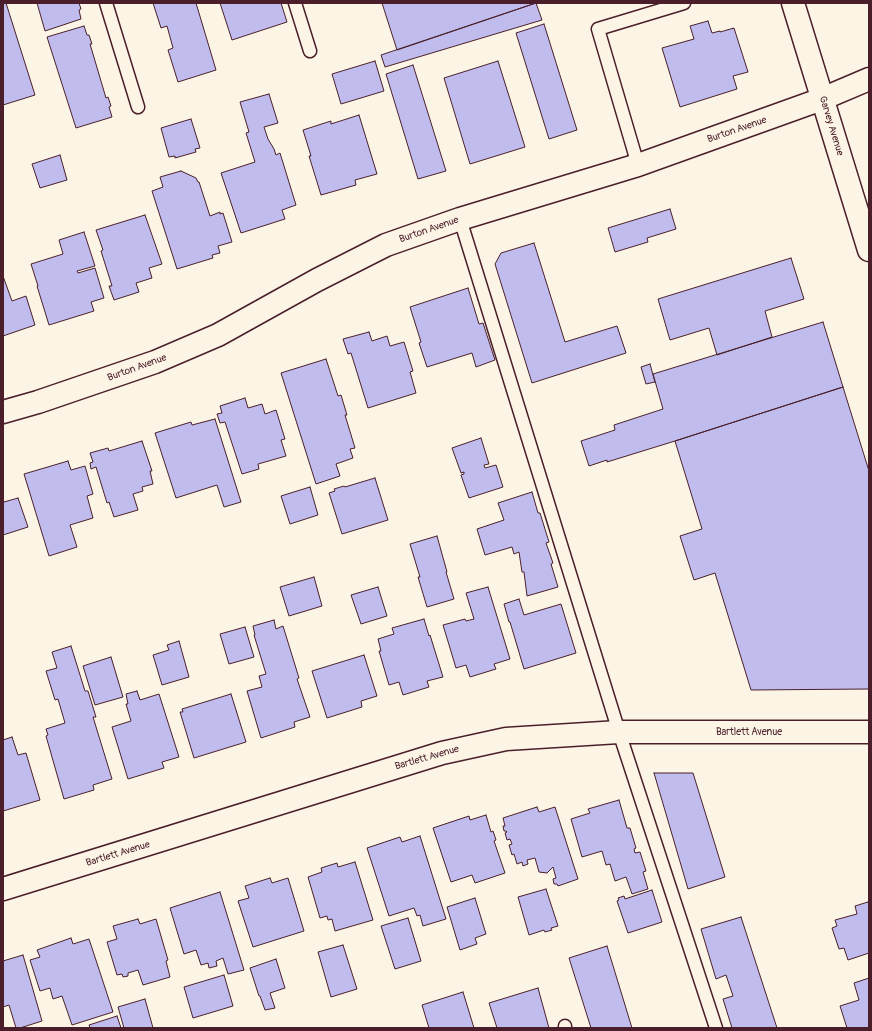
<!DOCTYPE html>
<html>
<head>
<meta charset="utf-8">
<style>
	body { margin:0 }
	#map { position:relative; width:872px; height:1031px; overflow:hidden; background:#fcf5e5; font-family:Pangolin,sans-serif }
	canvas { display:block }
	.frame { position:absolute; inset:0; border:4px solid #4a1f2b; pointer-events:none }
</style>
</head>
<body>
<div id="map">
<canvas width="872" height="1031"></canvas>
<div class="frame"></div>
</div>
<script>
const c = document.querySelector('canvas').getContext('2d');
c.lineJoin = 'round';
function fillPath(path, color) { c.fillStyle = color; c.fill(path, 'evenodd'); }
const shape = rows => new Path2D(rows.map(r => 'M' + r).join(''));
function trace(path, color, width, dash) { c.strokeStyle = color; c.lineWidth = width; c.lineCap = dash ? 'butt' : 'round'; c.setLineDash(dash || []); c.stroke(path); }
function drawText(font, color, halo, rows, align = 'center') {
  c.font = font + ' Pangolin,sans-serif'; c.lineWidth = 4; c.setLineDash([]); c.textBaseline = 'middle'; c.strokeStyle = halo; c.fillStyle = color; for (const [text, x, y, turn = 0] of rows) {
    c.save(); c.translate(x, y); c.rotate((+turn || 0) * Math.PI / 180); c.textAlign = isNaN(turn) ? turn : align; if (halo) c.strokeText(text, 0, 0); c.fillText(text, 0, 0); c.restore();
  }
}
const building = shape([
	[3,3,6,3,35,95,3,105,3,3],
	[37,3,79,3,81,9,79,10,81,19,45,31,37,3],
	[153,3,196,3,216,70,178,82,168,50,173,48,167,26,161,28,153,3],
	[220,3,281,3,287,22,232,40,220,3],
	[382,3,536,3,397,50,382,3],
	[536,3,542,20,385,67,381,55,536,3],
	[708,21,712,33,720,31,720,32,734,28,748,72,733,76,737,89,680,107,662,48,694,39,690,26,708,21],
	[544,24,577,130,549,139,516,33,544,24],
	[84,26,87,35,89,35,92,44,90,44,106,98,108,97,111,106,109,107,112,117,76,128,47,37,84,26],
	[375,61,384,91,341,104,332,74,375,61],
	[498,61,525,147,470,164,444,78,498,61],
	[413,65,446,171,418,179,386,74,413,65],
	[269,94,278,123,264,127,268,139,274,149,276,155,280,153,296,205,282,210,285,219,241,233,221,173,255,162,246,133,249,132,240,102,269,94],
	[359,115,377,174,355,180,356,185,321,195,309,156,311,156,303,130,331,121,331,124,359,115],
	[191,119,200,148,195,149,196,152,175,158,175,156,169,157,161,128,191,119],
	[60,155,67,180,40,188,32,164,60,155],
	[181,171,196,178,198,182,199,182,210,216,220,212,220,214,223,213,232,242,218,246,220,253,212,255,213,258,177,269,152,191,163,187,160,177,181,171],
	[670,209,676,229,647,238,648,242,615,252,608,228,670,209],
	[145,215,162,264,149,268,152,278,136,283,139,292,114,300,109,286,112,286,101,251,103,250,96,230,145,215],
	[84,232,95,266,77,271,78,273,95,268,104,298,91,302,94,311,49,325,37,286,38,286,31,264,63,254,59,240,84,232],
	[534,243,565,342,617,326,626,353,532,383,495,264,501,253,534,243],
	[791,258,804,299,765,311,772,337,717,355,709,328,670,340,658,299,791,258],
	[3,276,12,301,26,296,35,325,3,336,3,276],
	[468,288,479,324,483,323,495,360,476,367,472,353,427,367,419,343,421,342,410,307,468,288],
	[823,322,843,387,675,441,607,462,607,460,589,466,581,441,615,430,614,425,663,409,653,374,823,322],
	[369,332,372,341,387,336,390,346,404,342,413,371,410,372,416,393,368,408,351,353,348,354,343,339,369,332],
	[326,359,338,396,341,395,347,415,345,415,355,448,350,449,353,458,336,464,340,476,316,484,281,373,326,359],
	[650,364,655,382,646,384,641,367,650,364],
	[843,387,869,471,869,689,751,690,715,573,694,580,680,536,702,529,675,441,843,387],
	[245,398,248,408,262,404,265,414,276,410,285,439,281,440,286,456,258,464,259,469,242,474,225,422,220,423,217,414,222,413,220,406,245,398],
	[215,419,241,502,224,507,217,485,176,498,155,433,191,422,192,425,215,419],
	[481,438,489,464,484,465,485,468,496,465,503,487,469,498,461,475,464,474,464,472,461,473,452,448,481,438],
	[142,441,152,471,150,471,153,484,142,487,143,491,133,494,138,510,114,517,109,502,107,503,96,467,91,469,90,463,93,462,90,453,108,448,109,451,142,441],
	[68,461,71,470,85,466,93,494,87,496,93,518,70,525,77,547,49,556,24,474,68,461],
	[375,478,388,520,342,534,329,493,335,491,334,489,344,486,345,487,375,478],
	[310,487,318,515,290,524,281,496,310,487],
	[532,492,538,513,540,513,549,542,546,543,553,563,551,564,558,587,527,596,524,572,522,572,519,552,514,554,512,547,485,555,477,529,504,520,498,503,532,492],
	[18,498,28,527,3,535,3,500,4,502,18,498],
	[437,536,447,572,446,572,454,599,427,607,418,577,420,577,410,544,437,536],
	[314,577,322,606,289,616,280,587,314,577],
	[378,587,387,616,361,624,351,595,378,587],
	[488,587,510,659,494,664,496,669,470,677,466,665,456,668,443,625,465,619,466,621,474,619,466,593,488,587],
	[519,599,524,615,561,604,576,653,524,669,510,622,509,622,504,604,519,599],
	[424,619,429,636,430,635,443,677,427,681,429,687,403,695,399,682,389,685,379,651,381,651,378,639,394,634,392,628,424,619],
	[274,620,276,629,283,626,299,678,297,679,310,717,294,722,295,727,261,738,247,691,262,687,259,676,266,674,254,635,255,635,253,626,274,620],
	[245,627,254,657,229,664,220,634,245,627],
	[179,641,189,677,162,685,153,655,169,650,167,645,179,641],
	[71,646,85,691,88,691,96,717,93,717,112,779,93,785,94,790,64,799,46,736,48,735,46,729,65,723,58,699,55,700,46,671,57,668,52,652,71,646],
	[364,655,377,696,361,701,362,707,327,718,312,671,364,655],
	[111,657,123,697,95,705,83,666,111,657],
	[137,691,140,700,159,694,179,757,162,762,164,768,128,779,112,727,131,721,126,704,128,704,126,694,137,691],
	[231,694,246,742,194,758,180,712,183,712,182,709,231,694],
	[12,737,18,755,26,753,40,800,3,811,3,740,12,737],
	[654,773,693,773,725,877,688,889,654,773],
	[619,800,627,828,630,828,636,848,634,849,635,853,640,852,646,871,643,872,648,889,632,894,626,877,615,881,610,864,606,865,602,851,582,857,571,819,590,813,588,809,619,800],
	[537,807,539,812,555,807,578,879,558,886,557,884,554,884,553,879,556,878,553,867,547,873,539,872,535,858,527,860,528,864,523,866,522,862,517,864,514,854,512,855,509,845,512,844,510,839,507,840,505,833,507,832,506,831,504,831,503,826,505,826,503,818,537,807],
	[486,815,491,832,493,831,496,840,494,841,505,873,475,883,472,875,451,882,433,828,469,816,470,820,486,815],
	[420,836,446,919,423,926,420,915,417,916,414,908,389,916,367,848,400,837,402,842,420,836],
	[355,862,373,920,335,931,332,919,328,920,327,916,320,918,308,877,322,872,321,868,337,863,338,867,355,862],
	[270,878,272,883,288,878,304,931,253,947,238,901,249,898,245,886,270,878],
	[546,889,558,926,551,928,552,930,545,932,544,930,529,935,518,897,546,889],
	[652,890,662,922,628,933,617,901,619,900,618,898,624,896,625,899,652,890],
	[220,892,244,970,228,974,223,958,216,961,217,966,209,968,208,963,201,965,196,950,184,954,170,908,220,892],
	[475,898,486,934,475,938,477,944,460,950,447,907,475,898],
	[868,902,869,904,869,953,848,960,844,948,839,949,832,928,837,926,835,920,857,914,855,906,868,902],
	[741,917,777,1028,732,1028,723,999,733,996,726,975,716,979,701,929,741,917],
	[408,918,421,961,395,969,381,926,408,918],
	[138,919,140,924,156,919,168,960,166,961,170,977,143,985,138,970,128,973,128,976,123,977,122,974,117,975,107,942,117,939,113,926,138,919],
	[71,938,73,944,89,939,113,1012,72,1025,62,996,53,999,50,988,40,991,30,960,40,957,37,950,71,938],
	[343,945,357,989,331,997,318,952,343,945],
	[607,946,632,1028,591,1028,569,958,607,946],
	[23,955,42,1021,20,1028,16,1028,9,1005,3,1007,3,961,23,955],
	[276,959,285,988,270,993,275,1008,265,1010,260,996,259,996,250,968,276,959],
	[224,975,233,1006,193,1018,184,987,224,975],
	[869,978,869,1028,847,1028,840,1006,859,1000,854,983,869,978],
	[538,988,549,1028,497,1028,489,1003,538,988],
	[463,992,474,1028,429,1028,422,1005,463,992],
	[145,999,153,1028,124,1028,118,1007,145,999],
	[117,1016,121,1028,90,1028,89,1025,117,1016]
]);
const lane = shape([
	[106,3,138,107],
	[295,3,310,51],
	[638,165,598,29,684,3],
	[460,219,619,732,716,1028],
	[565,1026,565,1028]
]);
const street = shape([
	[3,412,38,402,155,362,218,335,317,280,386,245,460,219,638,165,822,99,869,79],
	[3,889,442,753,506,739,619,732,869,732]
]);
const primary = shape([
	[793,3,869,250]
]);
const streetNames = [
	["Garvey Avenue",831,126,73],
	["Burton Avenue",737,130,-19],
	["Burton Avenue",429,230,-19],
	["Burton Avenue",137,368,-20],
	["Bartlett Avenue",749,732],
	["Bartlett Avenue",427,758,-16],
	["Bartlett Avenue",118,854,-17]
];
fillPath(building, '#c0bcee');
trace(building, '#4a1f2b', 1);
trace(lane, '#4a1f2b', 15);
trace(street, '#4a1f2b', 25);
trace(primary, '#4a1f2b', 25);
trace(lane, '#fcf5e5', 12);
trace(street, '#fcf5e5', 22);
trace(primary, '#fcf5e5', 22);
drawText('10px', '#4a1f2b', '#fcf5e5', streetNames);
</script>
</body>
</html>
